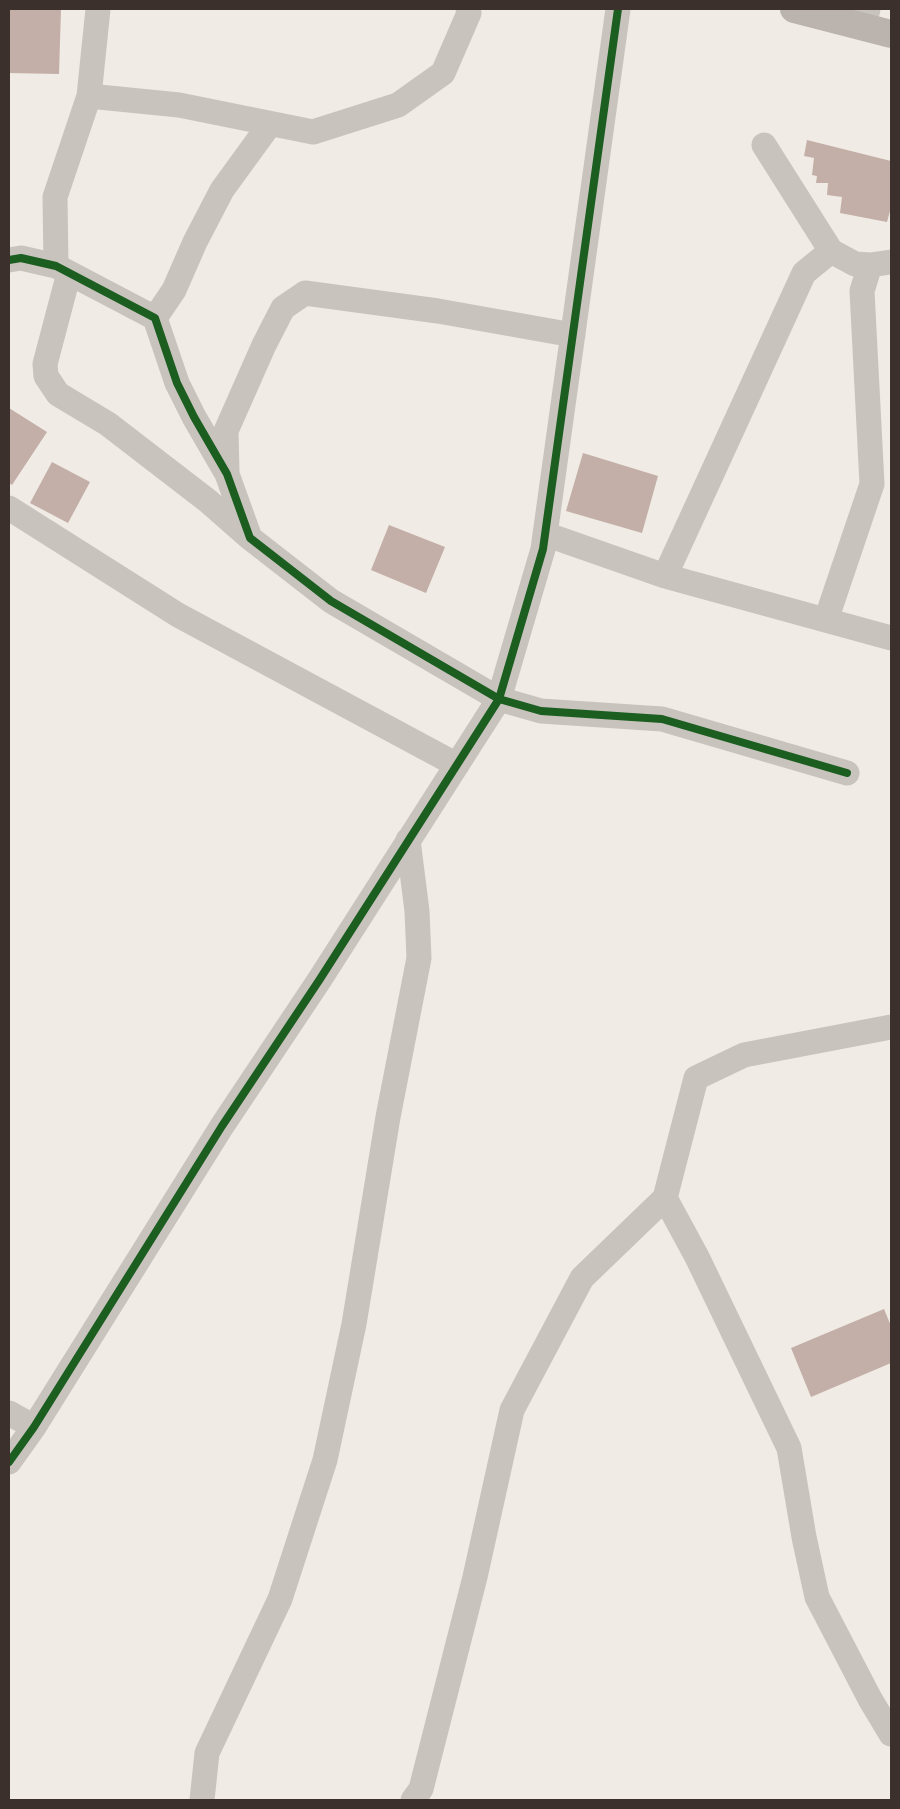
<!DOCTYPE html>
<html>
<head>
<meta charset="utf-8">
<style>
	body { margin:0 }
	#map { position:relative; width:900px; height:1809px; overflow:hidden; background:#f0ebe5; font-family:"Noto Sans",sans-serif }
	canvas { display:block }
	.frame { position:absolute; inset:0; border:10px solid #3b302b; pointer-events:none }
</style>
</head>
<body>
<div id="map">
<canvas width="900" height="1809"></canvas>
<div class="frame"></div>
</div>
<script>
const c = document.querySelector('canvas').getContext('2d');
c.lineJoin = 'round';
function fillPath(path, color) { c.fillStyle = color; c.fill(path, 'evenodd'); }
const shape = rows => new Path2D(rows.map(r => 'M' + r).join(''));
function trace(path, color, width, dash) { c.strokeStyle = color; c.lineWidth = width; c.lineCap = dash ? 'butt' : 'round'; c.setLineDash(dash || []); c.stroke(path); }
const building = shape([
	[9,9,61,9,59,74,9,73],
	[807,140,891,161,891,211,890,211,887,222,840,213,842,197,827,195,828,183,816,183,817,176,812,175,814,158,804,156],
	[9,408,47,432,12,485,9,483],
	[583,453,658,476,642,533,566,511],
	[52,462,90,482,68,523,30,503],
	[389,525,445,547,426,593,371,570],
	[884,1309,891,1326,891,1363,811,1397,791,1348]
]);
const minor = shape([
	[864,27,868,9],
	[89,96,179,105,313,132,398,105,443,73,469,13,468,9],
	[764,145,831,251,855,264,870,265,891,262],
	[9,260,21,258,56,266,155,318,177,383,194,417,227,474,250,538,331,601,499,699,541,711,662,719,847,773],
	[56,266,55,197,89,96,98,9],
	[69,273,45,364,46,376,58,394,108,424,208,501,249,537],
	[155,318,174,290,195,242,222,190,270,124],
	[227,472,226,431,264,345,283,308,305,293,438,311,573,335],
	[9,508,178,615,457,765],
	[545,534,665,576,891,638],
	[665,576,804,273,831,251],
	[826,620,872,484,862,291,870,265],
	[665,1198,697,1257,789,1448,804,1537,817,1597,870,1699,891,1734],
	[9,1413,34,1427],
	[9,1462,34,1427,222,1126,320,979,499,699,543,549,618,9],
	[202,1800,207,1753,280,1599,325,1460,354,1324,388,1117,419,958,417,911,408,840],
	[413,1800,421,1789,475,1577,512,1410,582,1278,665,1198,696,1078,744,1055,891,1027]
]);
const secondary = shape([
	[794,9,891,34]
]);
const cycleway = shape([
	[9,260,21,258,56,266,155,318,177,383,194,417,227,474,250,538,331,601,499,699,541,711,662,719,847,773],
	[9,1462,34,1427,222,1126,320,979,499,699,543,549,618,9]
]);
fillPath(building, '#c3afa7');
trace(minor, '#c9c3be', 25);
trace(secondary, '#bab3ae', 28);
trace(cycleway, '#1b5e20', 8);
</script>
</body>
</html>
